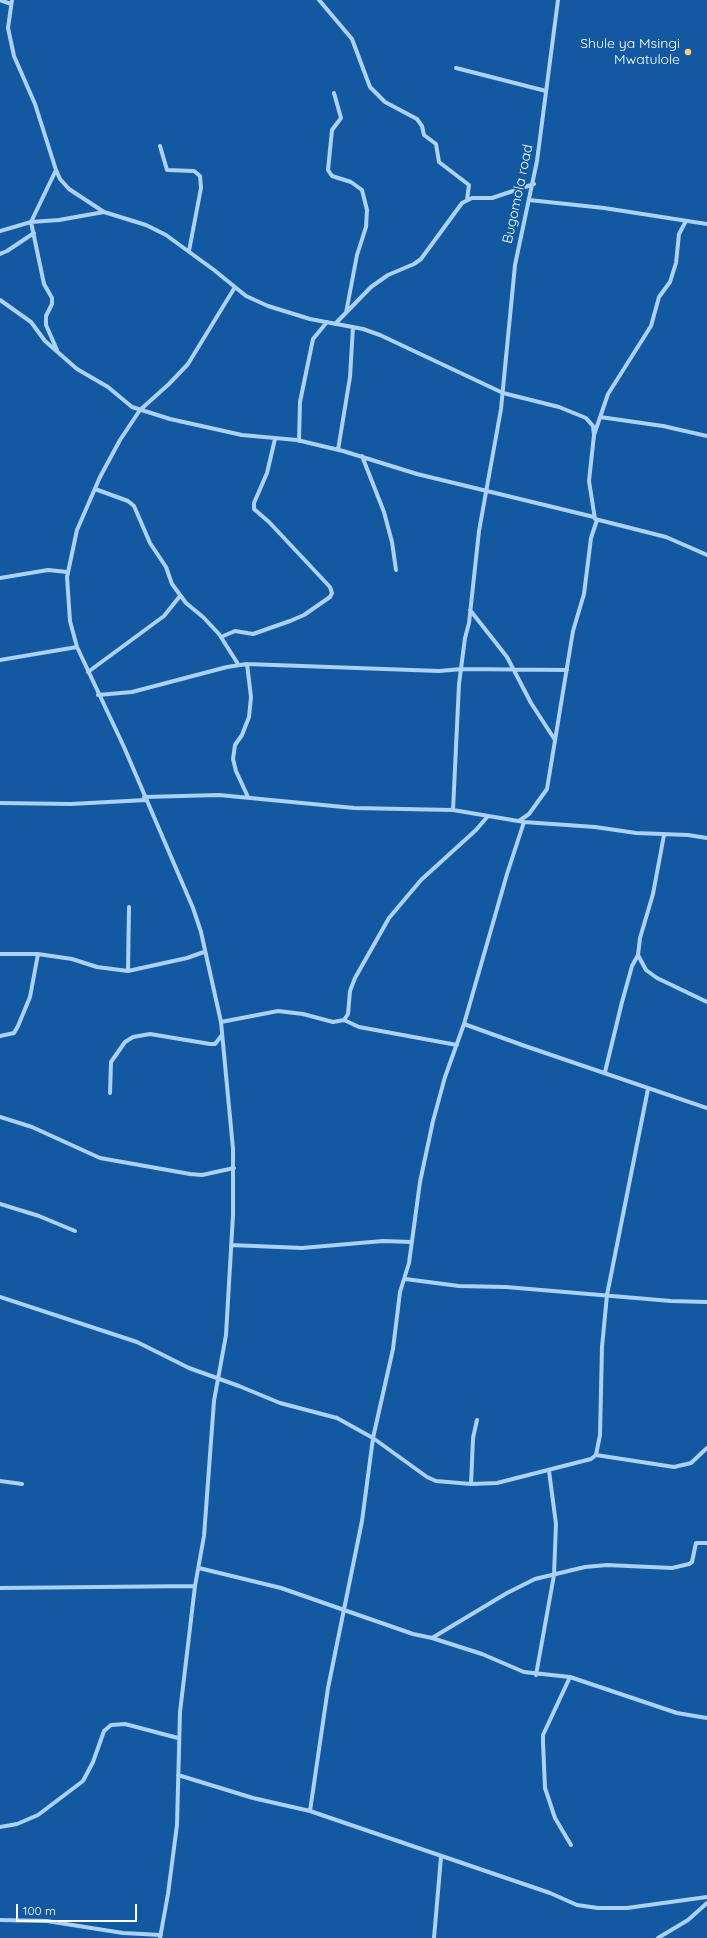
<!DOCTYPE html>
<html>
<head>
<meta charset="utf-8">
<style>
	body { margin:0 }
	#map { position:relative; width:707px; height:1938px; overflow:hidden; background:#1259a1; font-family:Quicksand,sans-serif }
	canvas { display:block }
	.scale { position:absolute; left:16px; top:1904px; width:121px; height:18px; box-sizing:border-box; border:2px solid #fff; border-top:0; padding-left:5px; font-size:12px; line-height:14px; white-space:nowrap; color:#fff; -webkit-text-stroke:3px #1259a1; paint-order:stroke }
</style>
</head>
<body>
<div id="map">
<canvas width="707" height="1938"></canvas>
<div class="scale">100 m</div>
</div>
<script>
const c = document.querySelector('canvas').getContext('2d');
c.lineJoin = 'round';
const shape = rows => new Path2D(rows.map(r => 'M' + r).join(''));
function trace(path, color, width, dash) { c.strokeStyle = color; c.lineWidth = width; c.lineCap = dash ? 'butt' : 'round'; c.setLineDash(dash || []); c.stroke(path); }
function drawText(font, color, halo, rows, align = 'center') {
  c.font = font + ' Quicksand,sans-serif'; c.lineWidth = 3.5; c.setLineDash([]); c.textBaseline = 'middle'; c.strokeStyle = halo; c.fillStyle = color; for (const [text, x, y, turn = 0] of rows) {
    c.save(); c.translate(x, y); c.rotate((+turn || 0) * Math.PI / 180); c.textAlign = isNaN(turn) ? turn : align; if (halo) c.strokeText(text, 0, 0); c.fillText(text, 0, 0); c.restore();
  }
}
const street = shape([
	[0,0,11,4],
	[12,0,8,28,14,56,35,104,56,170,60,179,69,189,104,212,146,225,166,235,214,270,246,296,268,306,310,319,363,329,380,335,503,393,559,407,586,418,593,426,594,435,589,481,595,519,666,537,707,555],
	[319,0,352,39,370,87,385,102,417,119,422,126,424,135,436,144,439,162,469,185,467,200],
	[456,68,546,91],
	[334,93,341,118,332,130,328,170,332,176,351,182,362,190,367,210,366,227,357,255,346,313],
	[160,146,167,170,194,171,200,176,201,188,189,251],
	[56,170,31,222,44,284,52,298,52,304,46,316,46,325,57,350],
	[529,200,604,208,707,224],
	[0,231,31,222,59,220,104,212],
	[0,254,7,251,34,233],
	[0,300,31,322,45,341,77,369,108,387,132,407,170,419,242,435,297,440,343,451,417,474,594,517],
	[335,324,371,287,388,275,414,264,421,259,462,203,472,198,492,198,534,184],
	[600,417,663,426,707,436],
	[594,435,608,394,651,326,659,297,670,282,676,263,679,234,686,221],
	[299,441,300,402,313,339,327,322],
	[338,450,350,377,353,327],
	[362,456,384,512,392,542,396,570],
	[95,489,128,501,134,506,150,543,166,567,172,584,186,603,203,617,219,634,238,664],
	[0,578,48,570,67,572],
	[470,610,507,657,531,703,555,740],
	[221,637,235,631,253,634,290,621,304,615,330,597,332,593,330,587,269,522,254,509,254,503,267,473,275,439],
	[0,660,77,647],
	[247,664,251,697,249,717,242,735,235,745,233,759,236,771,248,797],
	[88,672,164,616,180,596],
	[98,695,132,692,227,667,247,664,439,671,462,669,567,670],
	[144,797,219,795,354,808,453,810,524,822,595,827,636,833,688,835,707,838],
	[0,803,71,804,146,800],
	[453,810,459,684,465,638,469,623,479,531,501,409,515,265,537,161,558,0],
	[519,821,529,814,547,789,573,631,584,594,591,538,597,520],
	[664,835,653,894,640,938,638,955,646,970,657,978,707,1002],
	[0,954,38,954,72,959,97,967,128,971,187,958,204,952],
	[128,971,129,907],
	[344,1020,359,1027,457,1045],
	[221,1022,278,1011,303,1014,333,1022,344,1020,348,1014,350,991,355,978,389,918,421,880,476,830,488,816],
	[464,1024,525,1046,707,1108],
	[0,1036,14,1033,18,1026,30,997,38,954],
	[605,1072,622,1002,632,966,638,955],
	[110,1093,111,1062,125,1042,133,1037,150,1034,210,1044,215,1044,222,1035],
	[0,1117,32,1127,100,1158,190,1174,202,1175,234,1168],
	[0,1204,39,1216,75,1231],
	[231,1245,302,1248,383,1241,411,1242],
	[405,1279,459,1286,506,1287,671,1301,707,1302],
	[0,1297,137,1342,189,1368,239,1386,280,1403,337,1418,373,1438,427,1477,436,1481,471,1484,497,1483,591,1459,596,1455,600,1435,602,1347,607,1295,648,1089],
	[596,1455,674,1467,691,1463,707,1448],
	[0,1481,22,1484],
	[471,1484,473,1438,477,1420],
	[199,1568,281,1588,413,1634,432,1638,482,1654,524,1672,570,1677,677,1713,707,1718],
	[0,1588,195,1586],
	[432,1638,507,1593,535,1579,585,1567,607,1565,672,1568,689,1564,692,1562,696,1543,707,1543],
	[536,1675,554,1575,556,1524,549,1471],
	[570,1677,543,1735,543,1742,545,1788,555,1818,571,1845],
	[178,1775,253,1798,310,1811,550,1893,577,1905,598,1908,627,1908,707,1897],
	[310,1811,328,1688,362,1521,373,1438,393,1349,400,1292,409,1263,420,1182,433,1121,445,1077,464,1024,507,874,524,822],
	[0,1827,17,1824,38,1815,83,1781,93,1762,104,1731,111,1725,125,1724,178,1738],
	[0,1920,47,1921,123,1933,161,1935],
	[160,1938,168,1894,177,1825,180,1712,195,1586,204,1536,214,1401,226,1335,233,1215,233,1149,221,1022,201,932,193,908,124,747,77,647,70,621,67,577,77,530,100,477,120,440,140,410,169,384,188,364,235,287],
	[434,1938,441,1857],
	[658,1938,688,1920,707,1903]
]);
const markers = [
	[688,52,4,"#ffcd70"]
];
const poiNames = [
	["Shule ya Msingi",680,44],
	["Mwatulole",680,60]
];
const streetNames = [
	["Bugomola road",518,194,-78]
];
trace(street, '#acd1f5', 4);
for (const [x, y, r, color] of markers) { const dot = new Path2D(); dot.arc(x, y, r, 0, 2 * Math.PI); c.fillStyle = color; c.fill(dot); trace(dot, '#1259a1', 1.5); }
drawText('14px', '#fff', '#1259a1', poiNames, 'right');
drawText('14px', '#fff', '#1259a1', streetNames);
</script>
</body>
</html>
